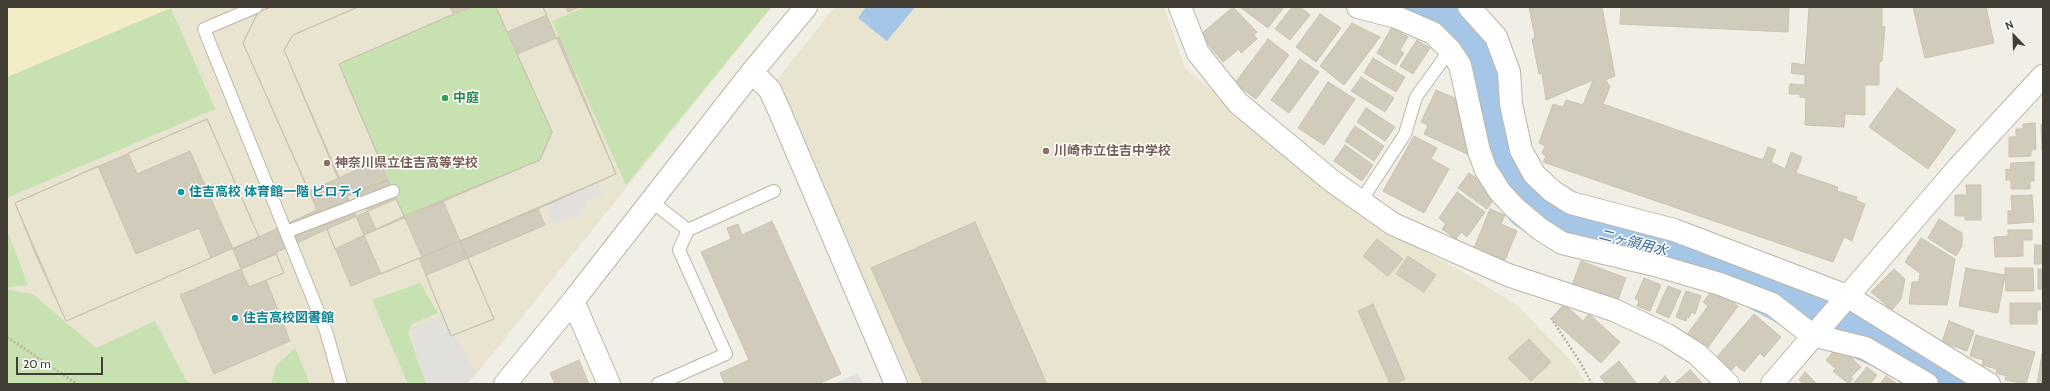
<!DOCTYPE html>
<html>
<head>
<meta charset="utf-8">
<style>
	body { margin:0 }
	#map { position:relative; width:2050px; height:391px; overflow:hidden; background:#f0eee5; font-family:Cabin,sans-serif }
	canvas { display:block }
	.frame { position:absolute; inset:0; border:8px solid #423e35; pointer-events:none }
	.north { position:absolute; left:1994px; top:16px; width:40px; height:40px; -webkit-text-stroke:3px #fff; paint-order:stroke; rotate:337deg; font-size:11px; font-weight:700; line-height:16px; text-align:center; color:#423e35 }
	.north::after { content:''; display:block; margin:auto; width:14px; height:18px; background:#423e35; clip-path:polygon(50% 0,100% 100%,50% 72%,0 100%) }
	.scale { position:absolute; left:16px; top:357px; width:87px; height:18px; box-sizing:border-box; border:2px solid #423e35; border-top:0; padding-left:5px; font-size:12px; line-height:14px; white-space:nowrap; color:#423e35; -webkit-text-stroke:3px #fff; paint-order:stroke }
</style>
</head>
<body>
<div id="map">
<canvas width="2050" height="391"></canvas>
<div class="frame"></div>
<div class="north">N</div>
<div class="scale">20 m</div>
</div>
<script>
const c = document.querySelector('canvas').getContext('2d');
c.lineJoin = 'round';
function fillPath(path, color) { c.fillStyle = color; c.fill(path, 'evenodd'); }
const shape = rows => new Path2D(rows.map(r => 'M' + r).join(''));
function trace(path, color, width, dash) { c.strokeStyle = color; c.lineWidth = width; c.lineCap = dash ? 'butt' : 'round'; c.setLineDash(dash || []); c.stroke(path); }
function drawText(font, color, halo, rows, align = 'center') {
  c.font = font + ' Cabin,"Noto Sans JP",sans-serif'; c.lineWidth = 3; c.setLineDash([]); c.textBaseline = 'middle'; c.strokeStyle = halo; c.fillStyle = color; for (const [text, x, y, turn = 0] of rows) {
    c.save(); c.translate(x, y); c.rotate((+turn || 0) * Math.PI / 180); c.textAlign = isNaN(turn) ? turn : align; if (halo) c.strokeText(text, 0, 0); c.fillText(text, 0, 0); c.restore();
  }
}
const education = shape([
	[7,7,772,7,468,384,113,384,7,319],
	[835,7,1164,7,1185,68,1367,221,1467,274,1518,306,1572,362,1587,384,910,384,776,81]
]);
const green = shape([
	[472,7,496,7,552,132,540,160,404,216,339,64],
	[585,7,771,7,626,185,552,21],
	[171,8,215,109,7,198,7,77],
	[7,230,28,285,7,287],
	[420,283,438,313,412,324,408,332,426,384,408,384,372,300],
	[7,289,34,295,96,348,155,321,186,380,193,384,7,384],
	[295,348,310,384,271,384,276,366]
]);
const sand = shape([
	[7,7,173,7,7,77]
]);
const parking = shape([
	[598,183,603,194,586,201,582,213,550,225,547,205],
	[442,315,476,372,465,384,426,384,410,329],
	[858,373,863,384,834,384]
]);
const water = shape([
	[866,7,915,7,887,41,858,18]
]);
const river = shape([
	[1415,7,1441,17,1460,29,1473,41,1483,62,1489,112,1500,154,1510,178,1530,204,1556,221,1578,231,1648,245,1744,276,1795,303,1884,343,1957,384]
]);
const building = shape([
	[271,7,450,7,454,14,339,64,380,160,309,191,243,43,258,12,271,7],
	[271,7,358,7,293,35,284,50,346,197,388,180,404,216,335,249,327,229,241,269,233,249,317,210,243,43,258,12,271,7],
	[358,7,450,7,454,14,339,64,388,180,359,192,376,230,364,235,284,50,293,35,358,7],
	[450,7,473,7,454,14,450,7],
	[496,7,543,7,547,15,507,32,496,7],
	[496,7,543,7,616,174,460,241,494,319,451,336,419,258,381,274,364,235,540,160,552,132,496,7],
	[566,7,579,7,568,12,566,7],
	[1233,7,1257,32,1254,35,1257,39,1241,53,1239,49,1223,62,1200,35,1233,7],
	[1240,7,1284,7,1268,28,1240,7],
	[1292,7,1300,7,1310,15,1290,40,1275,29,1292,7],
	[1529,7,1602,7,1615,76,1606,80,1610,87,1603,104,1763,160,1768,147,1776,150,1771,162,1785,169,1791,152,1802,157,1796,173,1838,187,1837,191,1857,197,1856,200,1865,204,1852,241,1844,237,1833,262,1543,162,1546,156,1542,153,1545,146,1539,143,1553,104,1563,107,1566,100,1583,105,1593,80,1546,100,1542,73,1539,74,1532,39,1535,38,1529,7],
	[1621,7,1789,7,1788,32,1620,24,1621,7],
	[1809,7,1882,7,1882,26,1885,27,1882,61,1879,62,1879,85,1865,85,1865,115,1845,114,1844,127,1805,125,1806,98,1800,97,1800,94,1789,94,1790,84,1805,85,1805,75,1791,73,1792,63,1805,65,1809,7],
	[1913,7,1986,7,1994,43,1925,58,1913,7],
	[1320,14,1341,28,1316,62,1296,47,1320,14],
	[1352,23,1380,37,1344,85,1320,66,1352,23],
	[1392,27,1408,37,1400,50,1404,53,1396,65,1377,53,1392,27],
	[559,37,616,174,538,209,351,286,327,229,396,199,404,216,540,160,552,132,517,54,559,37],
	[1268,39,1289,55,1256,99,1235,83,1268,39],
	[1417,40,1430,48,1413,74,1400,66,1417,40],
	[1373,58,1405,77,1396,92,1364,73,1373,58],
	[1300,59,1319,72,1289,113,1271,100,1300,59],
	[1361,77,1394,98,1385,112,1351,91,1361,77],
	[1328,82,1355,99,1324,145,1298,128,1328,82],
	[1897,88,1956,130,1928,169,1869,127,1897,88],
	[1436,90,1457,99,1469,155,1424,134,1428,125,1421,122,1436,90],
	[1366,108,1395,127,1385,141,1357,122,1366,108],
	[207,119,259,237,233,249,190,151,137,174,128,153,207,119],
	[207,119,259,237,66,321,15,203,207,119],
	[2035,123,2036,149,2031,150,2031,156,2009,157,2009,137,2016,137,2016,129,2023,129,2023,124,2035,123],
	[2041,125,2043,125,2043,151,2042,151,2041,125],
	[1355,126,1384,146,1374,161,1345,141,1355,126],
	[1414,136,1437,148,1431,159,1449,169,1424,213,1383,191,1414,136],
	[1345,145,1373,165,1362,181,1334,161,1345,145],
	[2034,162,2034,181,2030,181,2030,189,2011,189,2011,180,2006,180,2006,169,2010,170,2011,163,2034,162],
	[98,166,136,254,199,228,211,258,66,321,35,253,15,203,98,166],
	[1469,173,1490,188,1487,194,1494,199,1487,209,1458,188,1469,173],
	[1966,185,1981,185,1981,220,1965,220,1965,216,1955,216,1955,195,1967,195,1966,185],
	[1457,192,1485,212,1467,237,1461,232,1456,239,1442,229,1446,224,1439,218,1457,192],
	[2032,195,2034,222,2008,224,2008,211,2012,211,2011,196,2032,195],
	[443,201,460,241,422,257,404,216,443,201],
	[538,209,545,225,468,258,460,241,538,209],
	[1490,209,1505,215,1501,224,1517,231,1505,260,1474,248,1490,209],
	[1939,219,1962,233,1962,246,1956,256,1928,238,1939,219],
	[772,221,841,374,818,384,725,384,720,373,749,360,701,252,731,239,727,228,738,224,742,235,772,221],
	[975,222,1047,384,921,384,923,383,871,268,975,222],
	[2008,230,2032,230,2032,240,2023,240,2023,256,1995,257,1994,237,2008,236,2008,230],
	[1921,238,1955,259,1947,305,1909,304,1912,282,1919,282,1920,273,1905,262,1921,238],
	[1377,239,1403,259,1388,276,1363,256,1377,239],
	[2035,245,2043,245,2043,264,2034,264,2035,245],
	[276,254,284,273,266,280,290,341,214,374,180,295,276,254],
	[276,254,284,273,249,287,241,269,276,254],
	[1408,256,1436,275,1424,292,1396,274,1408,256],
	[468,258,494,319,451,336,426,275,468,258],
	[1581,261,1626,278,1617,302,1572,285,1581,261],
	[1966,268,2005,275,1998,313,1959,306,1966,268],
	[2005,268,2033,268,2034,291,2006,291,2005,268],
	[1894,269,1905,279,1901,299,1892,310,1871,292,1894,269],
	[2038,269,2043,269,2043,289,2038,289,2038,269],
	[1644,278,1661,285,1650,311,1637,306,1639,301,1635,299,1644,278],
	[1668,286,1681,291,1669,318,1656,312,1668,286],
	[1714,288,1738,306,1706,350,1686,336,1708,306,1703,302,1714,288],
	[1686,291,1701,296,1695,314,1691,312,1689,318,1687,317,1686,321,1676,317,1686,291],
	[2010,303,2040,303,2041,310,2037,310,2037,324,2010,324,2010,303],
	[1373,304,1405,379,1395,384,1390,384,1358,311,1373,304],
	[1564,304,1583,321,1589,314,1620,342,1601,363,1551,319,1564,304],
	[1754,314,1781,337,1764,357,1760,353,1744,372,1736,365,1731,371,1716,358,1754,314],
	[1949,321,1974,331,1967,351,1942,342,1949,321],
	[1976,335,2035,352,2026,384,2005,380,2006,376,1996,373,1997,369,1982,365,1983,360,1970,356,1976,335],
	[1529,339,1551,362,1531,381,1508,358,1529,339],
	[1834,351,1851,357,1861,367,1851,377,1853,379,1849,384,1833,371,1836,369,1826,360,1834,351],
	[2042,354,2043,384,2037,384,2042,354],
	[579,360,589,384,555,384,550,373,579,360],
	[1619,361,1637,384,1606,384,1600,377,1619,361],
	[1867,367,1877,375,1870,384,1853,384,1867,367],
	[1690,370,1703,384,1674,384,1690,370],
	[1805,372,1817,384,1800,384,1802,383,1799,380,1805,372],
	[1665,376,1672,384,1657,384,1665,376],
	[1886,376,1897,384,1880,384,1886,376]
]);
const path = shape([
	[1551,318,1580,362,1592,384],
	[7,337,77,384]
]);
const service = shape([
	[256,7,204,29,326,331,341,384],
	[651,201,688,230,679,250,726,354,658,384],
	[1361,201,1405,134,1416,97,1450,50],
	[688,230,774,191],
	[286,232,393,191]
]);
const minor = shape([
	[1180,7,1198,53,1238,103,1332,181,1393,224,1508,275,1614,310,1667,335,1697,354,1728,384],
	[1358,7,1396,17,1433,33,1450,50,1460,65,1479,151,1486,170,1500,192,1516,209,1540,229,1562,243,1655,265,1720,284,1772,304,1812,335,1865,348,1927,384],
	[1469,7,1496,37,1509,72,1511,104,1521,150,1534,174,1552,191,1571,203,1674,230,1847,296,1989,384],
	[752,72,770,90,779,110,896,384],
	[573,301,609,384],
	[505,384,573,301,752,72,806,7],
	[1772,384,1958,168,2043,76]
]);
const markers = [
	[445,98,4,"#2e9e5b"],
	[1046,151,4,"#8d6e63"],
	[327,163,4,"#8d6e63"],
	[181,192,4,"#0f9aa8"],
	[235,318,4,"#0f9aa8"]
];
const leisureNames = [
	["中庭",453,98]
];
const educationNames = [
	["川崎市立住吉中学校",1054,151],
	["神奈川県立住吉高等学校",335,163]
];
const cultureNames = [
	["住吉高校 体育館一階 ピロティ",189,192],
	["住吉高校図書館",243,318]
];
const waterNames = [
	["二ヶ領用水",1633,243,14]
];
fillPath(education, '#e8e4d0');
fillPath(green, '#c7e1b1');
fillPath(sand, '#f2edc4');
fillPath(parking, '#e2e0dd');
fillPath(water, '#a6c6e8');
trace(river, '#a6c6e8', 52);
fillPath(building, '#d1cbbc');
trace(building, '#cbc3b0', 1);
trace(service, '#bbb6a9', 14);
trace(minor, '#bbb6a9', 24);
trace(path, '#bbb39b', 2.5, [2, 2]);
trace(service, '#fff', 12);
trace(minor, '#fff', 22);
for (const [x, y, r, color] of markers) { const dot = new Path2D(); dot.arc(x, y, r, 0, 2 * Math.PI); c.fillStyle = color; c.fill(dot); trace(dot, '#fff', 1.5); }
drawText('bold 13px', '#27864d', '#fff', leisureNames, 'left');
drawText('bold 13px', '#785e54', '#fff', educationNames, 'left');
drawText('bold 13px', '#0d838f', '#fff', cultureNames, 'left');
drawText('italic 14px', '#3a6ba3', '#fff', waterNames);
</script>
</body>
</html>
